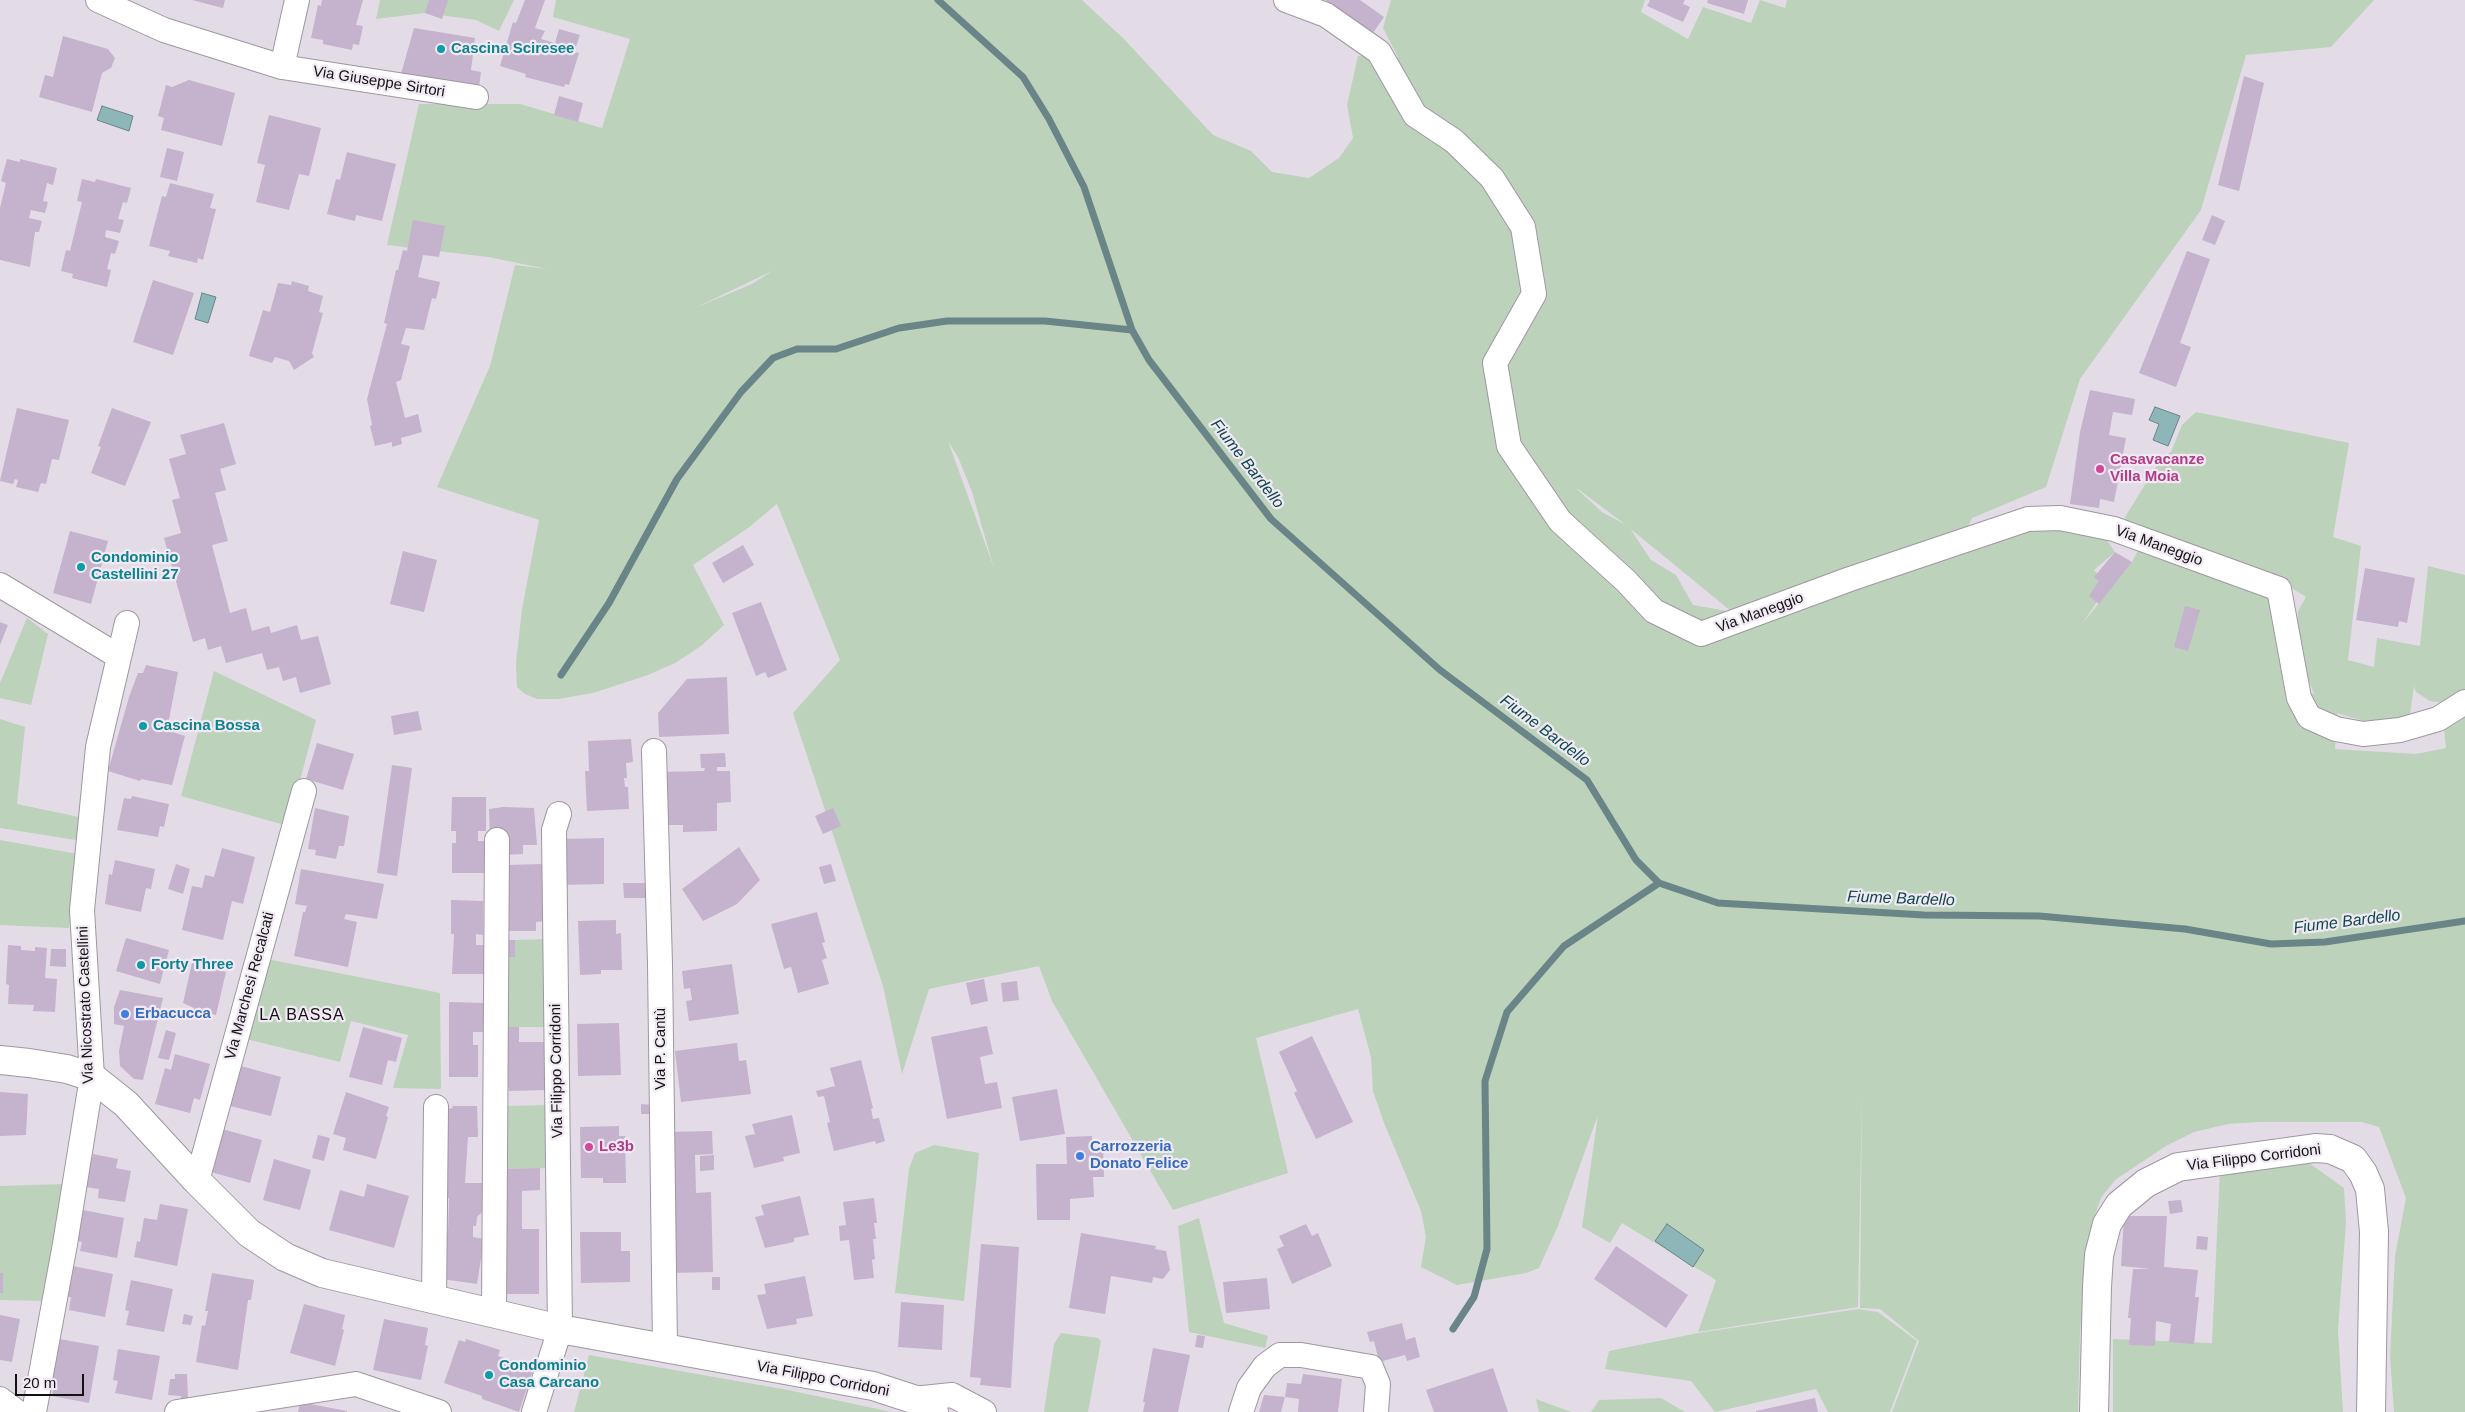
<!DOCTYPE html>
<html>
<head>
<meta charset="utf-8">
<style>
	body { margin:0 }
	#map { position:relative; width:2465px; height:1412px; overflow:hidden; background:#e3dce7; font-family:Helvetica,sans-serif }
	canvas { display:block }
	.scale { position:absolute; left:15px; top:1374px; width:69px; height:22px; box-sizing:border-box; border:2px solid #151216; border-top:0; padding-left:6px; font-size:15px; line-height:18px; white-space:nowrap; color:#151216; -webkit-text-stroke:4px #f1e9f4; paint-order:stroke }
</style>
</head>
<body>
<div id="map">
<canvas width="2465" height="1412"></canvas>
<div class="scale">20 m</div>
</div>
<script>
const c = document.querySelector('canvas').getContext('2d');
c.lineJoin = 'round';
function fillPath(path, color) { c.fillStyle = color; c.fill(path, 'evenodd'); }
const shape = rows => new Path2D(rows.map(r => 'M' + r).join(''));
function trace(path, color, width, dash) { c.strokeStyle = color; c.lineWidth = width; c.lineCap = dash ? 'butt' : 'round'; c.setLineDash(dash || []); c.stroke(path); }
function drawText(font, color, halo, rows, align = 'center') {
  c.font = font + ' Helvetica,sans-serif'; c.lineWidth = 4.5; c.setLineDash([]); c.textBaseline = 'middle'; c.strokeStyle = halo; c.fillStyle = color; for (const [text, x, y, turn = 0] of rows) {
    c.save(); c.translate(x, y); c.rotate((+turn || 0) * Math.PI / 180); c.textAlign = isNaN(turn) ? turn : align; if (halo) c.strokeText(text, 0, 0); c.fillText(text, 0, 0); c.restore();
  }
}
const green = shape([
	[380,0,514,0,499,31,476,20,425,13,376,19],
	[556,0,1082,0,1124,39,1213,135,1251,151,1272,172,1309,178,1339,158,1353,138,1347,105,1358,56,1398,57,1383,28,1391,0,1645,0,1641,12,1688,39,1703,7,1751,23,1760,0,1785,8,1787,0,2374,0,2331,47,2246,55,2201,210,2080,379,2046,487,1972,518,1955,553,2049,525,2104,536,2115,552,2094,570,2108,585,2082,624,2132,562,2141,545,2265,595,2277,613,2286,686,2314,694,2297,649,2298,611,2306,597,2270,574,2129,528,2125,517,2162,457,2171,452,2182,425,2196,412,2349,443,2333,537,2361,546,2348,660,2374,667,2377,638,2420,646,2428,566,2465,575,2465,694,2450,704,2430,701,2416,692,2414,686,2409,722,2374,724,2337,713,2335,749,2416,754,2446,748,2444,728,2465,712,2465,1412,2394,1412,2390,1357,2395,1256,2406,1198,2379,1127,2362,1122,2259,1122,2228,1124,2194,1132,2166,1146,2115,1180,2101,1198,2092,1223,2080,1331,2078,1412,1892,1412,1919,1341,1880,1309,1860,1308,1862,1092,1858,1307,1698,1332,1716,1280,1622,1223,1610,1243,1582,1227,1598,1115,1558,1226,1539,1268,1526,1273,1457,1285,1421,1267,1426,1237,1421,1211,1384,1123,1373,1091,1371,1057,1358,1009,1256,1038,1288,1173,1173,1210,1052,1001,1039,966,929,989,902,1074,883,986,793,713,840,660,777,504,748,528,693,565,724,625,701,646,675,663,648,675,593,693,558,699,537,699,525,694,517,687,516,663,522,609,539,520,437,487,490,366,515,265,547,269,488,257,387,245,419,104,520,104,602,128,630,39,553,17],
	[772,271,752,284,695,308],
	[948,441,958,457,972,492,994,568],
	[1577,489,1578,489,1626,525,1602,512],
	[1631,530,1632,530,1732,612,1693,605,1676,575,1651,560],
	[27,618,48,634,31,705,0,698,0,683],
	[214,671,316,720,288,826,181,796],
	[0,719,25,727,17,804,79,817,76,840,0,828],
	[0,840,78,854,69,928,0,925],
	[552,939,552,1027,504,1027,504,957,515,957,515,940],
	[267,959,440,993,441,1089,393,1088,408,1035,351,1021,340,1062,246,1039],
	[553,1105,554,1168,507,1169,505,1106],
	[934,1145,979,1153,964,1301,895,1293,909,1169,915,1153],
	[2299,1156,2344,1188,2346,1223,2338,1329,2343,1412,2113,1412,2113,1339,2212,1343,2220,1169],
	[66,1184,43,1301,0,1300,0,1186],
	[1199,1218,1224,1323,1268,1336,1265,1348,1189,1332,1178,1226],
	[1858,1309,1878,1312,1917,1341,1890,1412,1828,1412,1816,1389,1715,1412,1691,1381,1605,1369,1609,1351,1698,1333],
	[1061,1333,1098,1338,1101,1341,1088,1412,1044,1412,1054,1344],
	[589,1355,788,1390,892,1412,574,1412],
	[1661,1398,1685,1412,1591,1412,1599,1400],
	[1536,1399,1571,1412,1539,1412]
]);
const water = shape([
	[102,106,133,116,129,131,97,120,102,106],
	[202,293,216,297,208,323,195,319,202,293],
	[2155,407,2180,416,2168,446,2153,440,2159,424,2149,420,2155,407],
	[1667,1224,1704,1250,1693,1267,1655,1241,1667,1224]
]);
const stream = shape([
	[938,0,1023,77,1049,119,1084,187,1132,330,1149,360,1271,519,1440,670,1587,780,1636,860,1659,883,1718,903,1924,915,2039,916,2185,929,2271,944,2325,942,2465,921],
	[561,675,609,603,677,479,741,392,773,358,797,349,836,349,899,328,947,321,1045,321,1132,330],
	[1453,1329,1474,1297,1487,1249,1485,1081,1507,1012,1564,946,1659,883]
]);
const building = shape([
	[192,0,225,0,223,8],
	[322,0,363,0,356,25,363,26,359,45,353,44,352,50,323,44,323,40,311,38,318,5,321,6],
	[429,0,448,0,442,19,425,13],
	[525,0,545,0,535,28,545,31,541,39,555,43,559,29,580,35,574,52,579,53,569,85,565,84,564,87,525,77,526,74,500,66,513,22,516,23],
	[1325,0,1360,0,1384,17,1373,33],
	[1650,0,1685,0,1683,4,1690,7,1683,22,1647,6],
	[1708,0,1748,0,1744,14,1707,3],
	[414,28,475,38,471,70,481,72,479,87,399,81],
	[63,36,108,49,115,58,111,68,102,73,92,112,39,97,45,75,53,77],
	[2244,76,2264,83,2239,191,2218,185],
	[189,80,235,93,222,146,161,130,164,118,158,116,166,85,172,87],
	[559,96,583,103,578,122,554,115],
	[269,115,321,128,309,176,299,174,289,210,256,202,265,165,257,163],
	[167,148,184,152,177,181,160,177],
	[347,152,396,164,382,221,356,215,355,221,327,214,336,179,340,180],
	[7,159,20,162,20,159,57,168,53,185,47,183,43,201,48,202,45,213,31,210,29,218,42,221,39,232,35,232,30,267,0,260,0,208,6,183,1,181],
	[82,179,95,182,96,179,131,188,127,203,123,202,118,219,124,220,120,233,106,230,105,237,119,241,115,254,111,253,107,269,111,270,107,287,72,278,73,274,61,271,66,250,70,251,82,202,77,201],
	[170,183,214,194,210,208,216,209,203,260,198,258,197,263,168,256,170,251,149,246,162,196,166,197],
	[2212,215,2225,221,2215,245,2202,240],
	[413,220,445,226,439,257,423,255,418,277,440,282,436,299,432,298,424,330,406,328,401,344,410,346,401,380,396,382,405,418,418,414,422,432,401,438,402,444,392,447,392,442,375,446,370,426,372,425,367,399,387,324,384,323,396,270,398,270,403,250,407,251],
	[2187,251,2210,259,2180,343,2191,347,2176,387,2139,373],
	[153,280,194,293,173,355,133,342],
	[292,281,309,286,308,291,323,296,319,312,323,313,312,353,314,357,294,370,289,361,275,357,272,363,249,356,263,310,270,312,278,283,291,285],
	[2090,390,2135,399,2132,415,2113,412,2109,435,2126,438,2114,502,2100,499,2099,508,2070,504,2080,432],
	[17,408,69,420,59,460,52,459,46,484,41,483,38,492,16,487,18,480,15,479,13,484,0,481],
	[112,408,151,422,125,486,91,473,101,447,98,446],
	[224,423,236,464,220,469,226,490,215,493,228,541,212,545,230,613,246,608,252,631,269,626,271,633,297,625,301,640,318,636,331,684,300,693,296,677,283,681,279,667,267,670,262,653,226,663,221,646,208,650,205,638,193,642,164,538,181,533,172,500,180,498,169,459,186,454,180,435],
	[70,531,108,541,91,604,53,593],
	[743,545,754,565,723,583,712,563],
	[403,551,437,560,424,612,390,604],
	[2115,552,2132,562,2099,604,2089,596,2099,581,2094,577],
	[2365,568,2415,578,2407,623,2399,621,2398,627,2356,620],
	[761,602,787,670,768,678,765,672,756,676,732,613],
	[2185,606,2200,610,2188,651,2174,647],
	[0,622,8,625,0,645],
	[146,665,178,672,167,730,185,736,172,785,141,779,140,781,108,771,129,697,138,673,143,673],
	[727,677,729,734,659,737,658,713,687,679],
	[418,711,422,730,394,735,391,716],
	[631,739,633,762,626,763,627,778,624,778,625,787,628,787,629,809,587,811,585,771,589,771,588,741],
	[317,743,354,754,343,790,306,779],
	[725,753,726,767,717,767,717,771,730,771,731,802,717,803,717,831,683,832,683,825,667,825,661,772,704,771,705,768,701,768,700,754],
	[392,765,412,768,397,876,377,873],
	[132,796,169,804,164,827,160,826,158,837,117,830,124,798,131,799],
	[452,797,486,797,486,831,478,831,478,841,486,841,485,873,452,873,452,843,456,843,456,831,451,831],
	[503,807,534,808,537,845,523,845,523,854,503,855,490,837,489,809],
	[315,808,349,816,344,846,339,846,336,859,315,855,316,850,308,849],
	[833,808,841,826,823,834,815,816],
	[604,838,604,884,561,885,561,839],
	[739,847,760,880,737,904,703,921,682,889],
	[222,848,255,857,243,904,232,901,223,940,182,930,192,886,202,888,205,875,214,877],
	[115,860,155,869,151,889,146,888,141,912,105,904,109,874,112,875],
	[176,864,190,869,183,894,168,889],
	[543,864,544,921,536,922,536,931,509,931,508,865],
	[831,864,836,881,824,884,819,867],
	[301,869,384,884,377,919,346,914,344,919,357,922,348,967,294,956,303,912,305,912,307,906,295,904],
	[623,883,645,883,646,898,624,898],
	[451,900,483,901,483,935,476,934,476,945,485,945,485,974,452,974,454,934,451,934],
	[817,912,825,942,822,943,827,958,822,960,829,984,798,993,791,967,784,969,771,924],
	[616,920,616,934,621,933,622,970,601,970,601,974,580,975,578,921],
	[126,938,169,950,160,984,116,971],
	[504,940,515,940,515,957,504,957],
	[8,945,21,946,21,950,35,951,35,947,47,948,45,978,57,979,55,1012,33,1011,34,1005,8,1004,9,985,6,984],
	[51,949,66,949,66,967,50,966],
	[192,963,226,972,216,1015,194,1010,194,1008,183,1003],
	[732,964,739,1014,689,1021,686,1001,692,1000,690,988,684,989,682,971],
	[984,979,988,1001,971,1005,966,983],
	[1017,981,1019,1000,1003,1002,1001,983],
	[120,990,163,998,143,1080,134,1079,120,1066,119,1051,124,1026,114,1024,114,1007],
	[449,1002,484,1003,484,1032,473,1032,473,1045,478,1045,478,1077,449,1077],
	[619,1023,621,1075,578,1076,577,1024],
	[987,1026,993,1054,980,1057,985,1084,997,1082,1002,1108,947,1119,931,1037],
	[363,1027,402,1038,396,1062,388,1060,382,1085,349,1077],
	[503,1027,519,1027,519,1042,546,1042,546,1090,509,1091,509,1088,503,1088],
	[166,1030,176,1033,169,1060,158,1058],
	[1312,1036,1353,1122,1316,1139,1294,1093,1297,1091,1279,1052],
	[737,1043,739,1061,746,1060,751,1094,681,1102,675,1051],
	[175,1054,210,1064,200,1100,194,1098,190,1113,155,1104,165,1068,171,1070],
	[861,1060,873,1108,871,1109,873,1119,879,1118,885,1141,876,1144,875,1141,834,1151,827,1123,830,1122,824,1096,818,1097,816,1091,835,1086,830,1068],
	[241,1066,281,1077,271,1116,230,1106],
	[1057,1089,1065,1134,1020,1141,1012,1097],
	[0,1092,28,1094,26,1135,0,1136],
	[346,1092,389,1107,386,1116,388,1117,376,1159,343,1150,346,1138,333,1134],
	[641,1104,655,1105,655,1114,641,1114],
	[452,1106,477,1106,478,1137,468,1137,465,1183,485,1183,485,1209,477,1217,476,1226,473,1226,473,1237,484,1239,477,1284,435,1278,442,1232,448,1233,449,1198,441,1198,446,1109,453,1108],
	[792,1115,800,1153,783,1157,784,1161,754,1168,745,1136,755,1134,752,1124],
	[619,1126,619,1136,625,1136,626,1183,603,1183,603,1178,581,1178,580,1127],
	[222,1129,262,1140,250,1183,211,1172],
	[712,1131,713,1154,695,1155,696,1193,711,1192,713,1272,671,1273,667,1132],
	[318,1135,330,1138,324,1161,312,1158],
	[1092,1136,1093,1148,1103,1147,1104,1177,1093,1177,1094,1197,1070,1199,1070,1220,1037,1220,1036,1164,1067,1164,1066,1137],
	[93,1154,118,1159,116,1168,131,1171,125,1202,98,1198,99,1189,86,1187],
	[714,1155,714,1170,700,1171,700,1156],
	[274,1159,311,1170,300,1210,263,1200],
	[540,1168,540,1190,522,1191,522,1229,539,1229,539,1294,506,1294,506,1263,499,1263,507,1169],
	[367,1184,409,1196,394,1248,329,1230,340,1190,364,1197],
	[800,1196,809,1235,794,1238,794,1242,765,1248,755,1217,764,1215,761,1205],
	[874,1198,877,1223,874,1223,876,1239,873,1239,875,1259,872,1260,874,1278,854,1280,849,1240,840,1241,839,1226,846,1225,843,1202],
	[2181,1200,2183,1212,2170,1214,2168,1201],
	[160,1204,188,1209,177,1266,134,1257,137,1241,140,1242,144,1218,157,1220],
	[83,1210,124,1218,117,1258,80,1251,82,1242,78,1241],
	[2124,1216,2167,1216,2164,1267,2198,1270,2195,1297,2199,1297,2194,1344,2169,1342,2171,1324,2156,1321,2155,1346,2129,1345,2131,1318,2128,1318,2133,1269,2151,1269,2121,1266],
	[1306,1224,1312,1236,1318,1233,1332,1266,1292,1284,1277,1249,1284,1246,1279,1236],
	[580,1232,621,1232,621,1251,630,1251,630,1282,581,1283],
	[1081,1233,1156,1246,1155,1249,1166,1251,1170,1270,1163,1279,1153,1277,1152,1283,1111,1276,1105,1314,1069,1308],
	[2197,1236,2208,1237,2207,1250,2196,1249],
	[981,1244,1019,1247,1011,1388,980,1385,981,1378,970,1377],
	[1616,1246,1688,1295,1666,1328,1594,1279],
	[73,1266,113,1274,105,1317,69,1310,71,1297,67,1297],
	[0,1273,3,1273,3,1293,0,1293],
	[212,1273,254,1280,251,1300,248,1300,238,1370,196,1362,202,1325,205,1326,208,1311,205,1311],
	[805,1276,813,1316,796,1319,797,1324,767,1329,757,1295,766,1294,764,1284],
	[712,1277,720,1277,720,1290,712,1290],
	[1267,1278,1270,1309,1226,1313,1223,1282],
	[131,1280,173,1289,164,1332,126,1325,129,1311,125,1310],
	[901,1302,944,1305,942,1350,898,1347],
	[304,1304,345,1315,342,1329,344,1330,335,1366,290,1353],
	[184,1314,193,1316,191,1325,182,1324],
	[0,1315,20,1319,12,1362,0,1360],
	[384,1319,428,1328,425,1345,428,1346,421,1380,373,1370],
	[1402,1323,1406,1340,1415,1337,1420,1357,1407,1361,1405,1355,1379,1362,1374,1341,1370,1342,1367,1332],
	[1197,1335,1205,1336,1203,1348,1195,1347],
	[59,1339,99,1346,89,1403,52,1396,54,1383,51,1382],
	[466,1339,500,1350,498,1356,534,1367,519,1412,482,1399,482,1396,444,1383,459,1340,465,1342],
	[1153,1348,1190,1355,1178,1412,1143,1412,1145,1402,1143,1402],
	[118,1349,160,1356,152,1400,115,1393,118,1381,113,1380],
	[1493,1368,1508,1412,1434,1412,1426,1390],
	[175,1374,187,1374,188,1399,181,1399,181,1396,168,1395,170,1379,175,1379],
	[1303,1374,1342,1379,1338,1412,1298,1412,1299,1399,1285,1397,1287,1383,1301,1384],
	[1264,1395,1285,1397,1281,1412,1259,1412],
	[1815,1398,1818,1412,1756,1412,1756,1411],
	[300,1402,347,1411,347,1412,298,1412]
]);
const street = shape([
	[98,0,164,30,282,67,476,97],
	[1286,0,1326,15,1379,52,1415,115,1454,141,1492,178,1523,227,1534,294,1495,363,1509,446,1560,521,1626,581,1654,611,1701,634,1850,579,2028,519,2060,518,2114,529,2279,589,2299,698,2309,717,2336,729,2363,734,2400,730,2438,719,2465,702],
	[282,67,297,0],
	[0,585,118,656],
	[654,751,660,964,665,1347],
	[197,1181,304,791],
	[434,1301,436,1107],
	[494,1314,497,840],
	[0,1399,17,1412],
	[913,1399,952,1395,984,1412],
	[34,1412,65,1244,92,1077,82,910,98,747,127,623],
	[177,1412,356,1384,439,1412],
	[534,1412,560,1329,554,830,559,814],
	[1241,1412,1249,1388,1265,1366,1280,1355,1301,1355,1371,1367,1378,1384,1376,1412]
]);
const secondary = shape([
	[0,1060,29,1063,67,1069,92,1077,126,1104,197,1181,249,1233,285,1257,322,1273,560,1329,873,1386,913,1399,934,1412],
	[2094,1412,2097,1287,2099,1255,2107,1224,2119,1205,2146,1183,2178,1167,2315,1148,2330,1149,2353,1159,2363,1173,2370,1189,2374,1232,2371,1412]
]);
const markers = [
	[441,49,5,"#0f9aa8"],
	[2100,469,5,"#d1479c"],
	[81,567,5,"#0f9aa8"],
	[143,726,5,"#0f9aa8"],
	[141,965,5,"#0f9aa8"],
	[125,1014,5,"#3f7fe0"],
	[589,1147,5,"#d1479c"],
	[1080,1156,5,"#3f7fe0"],
	[489,1375,5,"#0f9aa8"]
];
const cultureNames = [
	["Cascina Sciresee",451,49],
	["Condominio",91,558],
	["Castellini 27",91,575],
	["Cascina Bossa",153,726],
	["Forty Three",151,965],
	["Condominio",499,1366],
	["Casa Carcano",499,1383]
];
const streetNames = [
	["Via Giuseppe Sirtori",379,82,9],
	["Via Maneggio",2159,546,20],
	["Via Maneggio",1760,613,-20],
	["Via Marchesi Recalcati",250,986,-75],
	["Via Nicostrato Castellini",86,1005,-92],
	["Via P. Cantù",661,1049,-90],
	["Via Filippo Corridoni",557,1071,-91],
	["Via Filippo Corridoni",2254,1158,-7],
	["Via Filippo Corridoni",823,1379,11]
];
const hotelNames = [
	["Casavacanze",2110,460],
	["Villa Moia",2110,477],
	["Le3b",599,1147]
];
const shopNames = [
	["Erbacucca",135,1014],
	["Carrozzeria",1090,1147],
	["Donato Felice",1090,1164]
];
const waterNames = [
	["Fiume Bardello",1247,464,52],
	["Fiume Bardello",1545,731,37],
	["Fiume Bardello",1901,899,2],
	["Fiume Bardello",2347,922,-7]
];
const neighbourhoodNames = [
	["LA BASSA",302,1016]
];
fillPath(green, '#bcd2bb');
fillPath(water, '#8db6b8');
trace(water, '#698587', 1);
trace(stream, '#698587', 7);
fillPath(building, '#c5b2cd');
trace(street, '#9e97a1', 26);
trace(secondary, '#9e97a1', 30);
trace(street, '#fff', 24);
trace(secondary, '#fff', 28);
for (const [x, y, r, color] of markers) { const dot = new Path2D(); dot.arc(x, y, r, 0, 2 * Math.PI); c.fillStyle = color; c.fill(dot); trace(dot, '#f1e9f4', 2); }
drawText('bold 15px', '#0d838f', '#f1e9f4', cultureNames, 'left');
drawText('15px', '#151216', '#f1e9f4', streetNames);
drawText('bold 15px', '#b23c85', '#f1e9f4', hotelNames, 'left');
drawText('bold 15px', '#366cbe', '#f1e9f4', shopNames, 'left');
drawText('italic 16px', '#0c494d', '#f1e9f4', waterNames);
c.letterSpacing = '1px';
drawText('16px', '#151216', '#f1e9f4', neighbourhoodNames);
c.letterSpacing = '0px';
</script>
</body>
</html>
